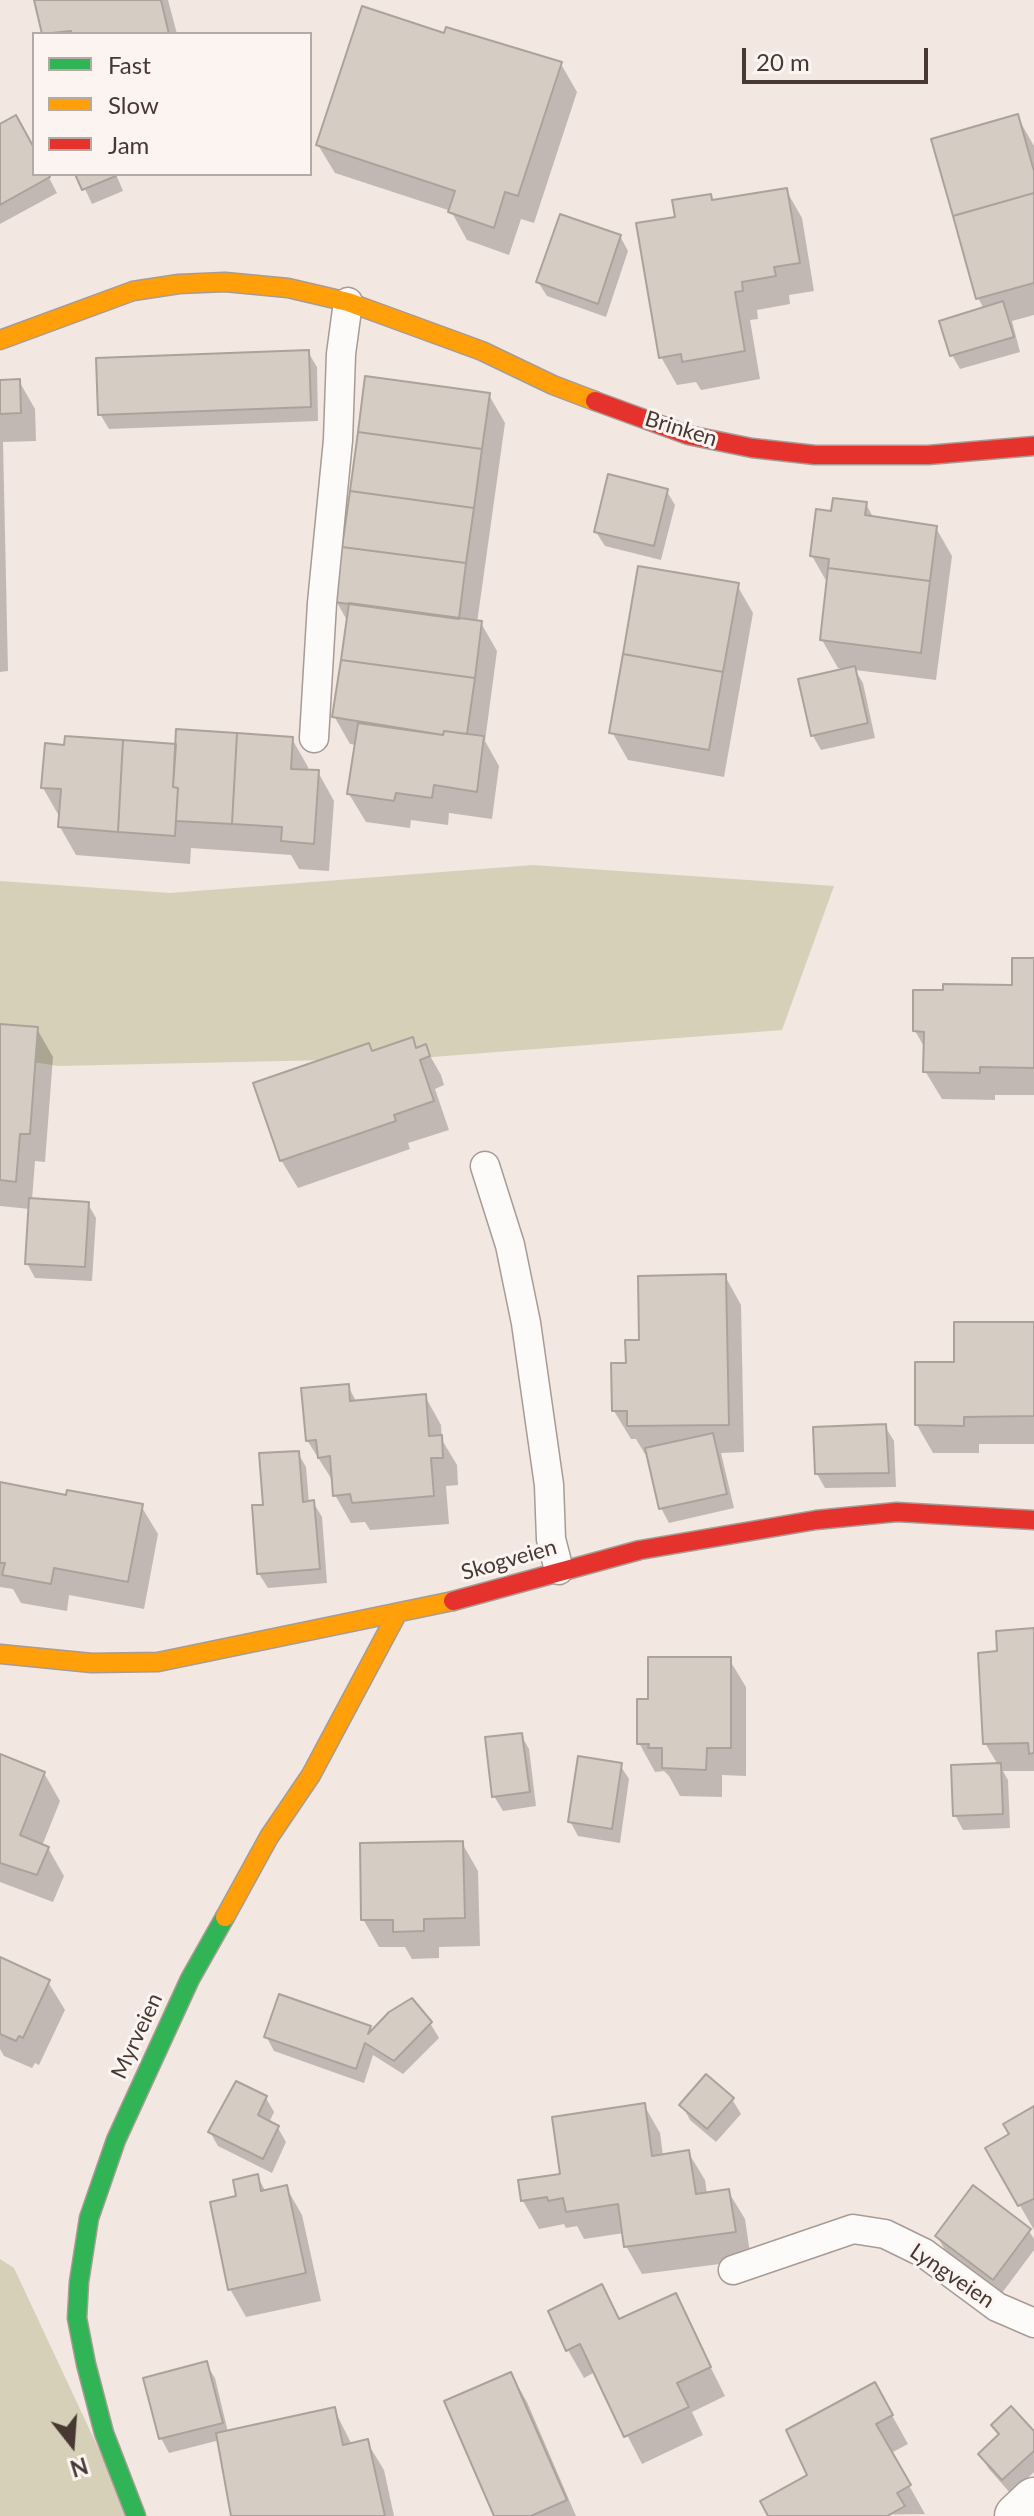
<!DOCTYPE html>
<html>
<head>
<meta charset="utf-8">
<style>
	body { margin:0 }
	#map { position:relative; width:1034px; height:2516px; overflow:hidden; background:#f2e7e1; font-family:Lato,sans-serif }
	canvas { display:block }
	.legend { position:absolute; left:32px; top:32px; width:280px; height:144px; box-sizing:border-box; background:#fcf4f1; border:2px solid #b4a9a5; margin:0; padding:10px 14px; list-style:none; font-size:24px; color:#473832 }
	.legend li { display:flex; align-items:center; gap:16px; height:40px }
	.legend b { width:40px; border:2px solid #b4a9a5 }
	.north { position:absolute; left:32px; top:2404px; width:80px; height:80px; -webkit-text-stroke:6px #fcf4f1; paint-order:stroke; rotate:163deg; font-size:22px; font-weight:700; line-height:32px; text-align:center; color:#473832 }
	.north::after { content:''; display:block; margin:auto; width:28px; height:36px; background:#473832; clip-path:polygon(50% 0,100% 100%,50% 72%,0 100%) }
	.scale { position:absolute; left:742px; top:48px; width:186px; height:36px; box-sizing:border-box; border:4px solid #473832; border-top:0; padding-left:10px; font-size:24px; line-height:28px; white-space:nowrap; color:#473832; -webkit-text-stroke:6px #fcf4f1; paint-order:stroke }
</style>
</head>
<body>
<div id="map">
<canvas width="1034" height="2516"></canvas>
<ul class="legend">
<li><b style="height:10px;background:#30b455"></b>Fast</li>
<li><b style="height:10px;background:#ff9f0a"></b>Slow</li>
<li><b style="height:10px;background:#e5322d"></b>Jam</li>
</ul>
<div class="north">N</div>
<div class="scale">20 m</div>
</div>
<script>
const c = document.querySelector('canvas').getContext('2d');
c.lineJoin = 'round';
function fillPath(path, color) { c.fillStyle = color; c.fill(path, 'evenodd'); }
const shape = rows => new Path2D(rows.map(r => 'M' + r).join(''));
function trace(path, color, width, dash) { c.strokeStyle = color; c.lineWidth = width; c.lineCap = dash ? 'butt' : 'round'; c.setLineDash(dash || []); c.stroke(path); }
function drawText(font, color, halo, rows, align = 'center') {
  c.font = font + ' Lato,sans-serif'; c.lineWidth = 6; c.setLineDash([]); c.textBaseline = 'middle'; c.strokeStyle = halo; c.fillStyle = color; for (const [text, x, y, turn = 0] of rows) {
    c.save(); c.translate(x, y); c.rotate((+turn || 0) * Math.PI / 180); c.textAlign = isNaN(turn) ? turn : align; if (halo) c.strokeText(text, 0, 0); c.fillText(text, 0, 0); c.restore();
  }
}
const green = shape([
	[533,865,834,886,782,1030,419,1058,58,1066,0,1057,0,881,170,893],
	[0,2259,14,2268,130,2516,0,2516]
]);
const shadow = shape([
	[36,0,168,0,177,34,44,34],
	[561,64,577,92,534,223,521,219,509,255,467,240,451,211,335,173,318,145],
	[1017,116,1034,146,1034,315,1012,321,1020,352,960,369,952,355,984,309,978,298],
	[0,126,34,151,34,174,47,174,57,193,0,224],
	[78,174,116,174,123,191,92,204],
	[786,190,802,218,814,291,789,295,790,304,757,310,758,319,750,320,760,379,701,390,696,382,677,385,661,357,677,219,713,202],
	[620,236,628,251,606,317,547,296,538,282],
	[308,352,317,367,318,421,109,429,100,414],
	[19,381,35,409,36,441,3,442,8,671,0,672,0,382],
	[489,395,505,423,477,623,481,623,497,651,485,741,499,766,492,819,449,813,448,825,411,820,410,828,366,822,349,794,357,745,350,744,334,716,348,622,336,601],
	[666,490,675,505,661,560,605,546,596,532],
	[866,504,874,519,936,528,952,556,936,680,855,670,863,683,875,738,821,750,813,736,849,669,838,668,822,640,828,584,812,556,833,513],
	[737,585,753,613,724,777,628,760,612,732],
	[292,739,308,767,308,772,318,772,334,801,329,871,299,869,291,855,250,852,191,848,190,864,76,855,60,827,59,816,43,788,178,746],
	[1034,960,1034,1095,995,1095,995,1100,942,1099,925,1071,926,1050,915,1031,1014,987],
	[0,1026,37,1029,53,1057,45,1162,35,1161,32,1200,88,1204,96,1218,92,1281,35,1278,27,1263,30,1209,0,1206],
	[412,1040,418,1050,425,1047,441,1075,444,1085,435,1089,449,1130,408,1143,410,1149,298,1188,281,1160,372,1053],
	[725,1276,741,1305,744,1452,721,1453,734,1508,669,1523,661,1508,649,1454,645,1454,636,1439,631,1439,614,1411,628,1365,641,1342],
	[1034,1324,1034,1444,979,1444,979,1453,933,1453,917,1425,956,1364],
	[348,1386,357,1403,425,1396,441,1425,442,1440,457,1465,458,1485,446,1486,449,1524,370,1530,365,1522,351,1523,335,1495,334,1483,307,1440],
	[885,1426,894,1441,896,1487,825,1488,817,1474],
	[298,1453,306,1467,309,1503,313,1502,322,1517,327,1583,268,1588,259,1574,265,1507],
	[0,1484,68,1497,141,1506,158,1534,144,1609,69,1595,67,1611,21,1603,13,1589,0,1587],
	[1034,1630,1034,1771,1003,1771,1008,1780,1010,1828,963,1830,955,1815,998,1765,985,1743,999,1653],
	[729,1659,746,1687,746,1776,722,1775,722,1797,680,1796,669,1776,664,1771,655,1772,639,1743,650,1701],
	[521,1735,529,1749,536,1806,503,1811,494,1796],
	[0,1756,44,1773,60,1801,42,1846,48,1848,64,1876,53,1902,0,1882],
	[620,1765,629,1779,620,1843,578,1836,570,1821],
	[462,1843,478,1871,480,1946,439,1947,439,1958,412,1959,405,1947,379,1947,363,1919],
	[0,1960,48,1982,65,2010,39,2065,35,2063,32,2068,4,2056,0,2049],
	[430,2023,439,2038,403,2074,373,2055,364,2083,274,2051,266,2036,369,2027,372,2032],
	[266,2098,274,2112,269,2123,278,2128,286,2142,272,2173,218,2146,210,2132],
	[732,2099,741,2114,716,2142,690,2120,682,2105],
	[644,2105,660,2133,663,2156,688,2152,705,2180,707,2194,728,2191,745,2219,751,2260,642,2274,626,2246,624,2233,584,2239,577,2226,566,2228,564,2224,539,2229,523,2201,562,2176],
	[1034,2108,1034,2230,987,2148,1012,2134],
	[257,2176,266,2192,286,2187,302,2215,321,2301,246,2317,230,2289,238,2198],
	[1029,2231,1034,2239,1034,2250,1002,2293,945,2250,937,2236],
	[602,2287,621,2321,675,2296,725,2396,692,2412,703,2435,642,2464,595,2372,584,2378,568,2350],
	[206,2364,215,2378,228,2432,334,2409,352,2445,367,2442,384,2470,394,2516,233,2516,220,2440,169,2453,161,2438],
	[511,2374,527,2402,576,2516,496,2516],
	[875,2385,908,2444,891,2453,925,2514,770,2516,809,2476],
	[993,2426,1034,2434,1034,2472,1011,2494,989,2469,980,2455,1000,2437]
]);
const building = shape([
	[34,0,161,0,169,34,72,34,71,31,42,34,34,0],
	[362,6,444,33,446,27,562,62,518,196,505,192,494,228,448,212,455,191,316,145,362,6],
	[1018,114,1034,171,1034,193,953,216,931,139,1018,114],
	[16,115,34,148,34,174,48,174,50,177,0,205,0,124,16,115],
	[75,174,116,174,116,176,82,190,75,174],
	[787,188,800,263,774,267,776,276,742,282,743,291,735,292,745,351,682,362,681,354,659,358,636,223,675,217,672,200,711,194,712,200,787,188],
	[1034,193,1034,283,976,299,953,216,1034,193],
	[560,214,621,235,598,304,536,282,560,214],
	[1003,301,1014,337,950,356,939,321,1003,301],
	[309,350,311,407,98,415,96,358,309,350],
	[365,376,490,393,482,449,358,432,365,376],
	[20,379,21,413,0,414,0,380,20,379],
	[358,432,482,449,474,508,350,491,358,432],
	[608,474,668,489,654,546,594,532,608,474],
	[350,491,474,508,466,563,342,547,350,491],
	[833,498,867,502,865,515,937,526,930,581,828,568,829,559,810,556,816,509,831,511,833,498],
	[342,547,466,563,459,619,334,602,342,547],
	[638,566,739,583,723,672,623,654,638,566],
	[828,568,930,581,921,653,820,640,828,568],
	[349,603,482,621,475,678,341,660,349,603],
	[623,654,723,672,709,750,609,733,623,654],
	[341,660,475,678,467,734,444,731,443,735,332,717,341,660],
	[855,666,868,723,811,736,798,679,855,666],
	[358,723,443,735,444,731,484,736,477,792,434,785,432,798,396,793,394,801,347,794,358,723],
	[176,729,237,733,232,824,176,821,178,788,173,787,176,729],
	[237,733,293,737,291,769,319,770,314,844,281,841,282,827,232,824,237,733],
	[65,736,123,740,118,832,58,827,61,789,41,788,45,743,64,745,65,736],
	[123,740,176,744,173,787,178,788,175,836,118,832,123,740],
	[1012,958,1034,958,1034,1068,980,1067,980,1073,923,1072,924,1032,913,1031,913,990,943,990,943,984,1012,985,1012,958],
	[0,1024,38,1027,30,1134,20,1134,16,1182,0,1180,0,1024],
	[413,1037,416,1048,426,1044,430,1056,420,1060,434,1101,394,1115,396,1121,280,1161,253,1083,369,1043,372,1051,413,1037],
	[29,1198,89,1202,85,1267,25,1264,29,1198],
	[726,1274,729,1425,627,1426,627,1411,612,1411,611,1363,626,1363,625,1340,639,1340,638,1276,726,1274],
	[954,1322,1034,1322,1034,1416,964,1417,964,1426,915,1425,915,1362,954,1362,954,1322],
	[349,1384,350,1401,426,1394,429,1436,442,1435,443,1458,431,1458,434,1496,352,1503,350,1494,333,1496,330,1456,318,1458,316,1440,306,1441,301,1388,349,1384],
	[886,1424,889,1473,815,1474,813,1427,886,1424],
	[713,1433,727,1494,659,1509,645,1448,713,1433],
	[299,1451,303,1502,314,1500,320,1569,257,1574,252,1505,263,1505,259,1453,299,1451],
	[0,1482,66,1495,67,1490,143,1504,128,1582,54,1568,51,1584,2,1575,5,1563,0,1563,0,1482],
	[1034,1628,1034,1753,1029,1754,1028,1743,983,1744,978,1653,997,1651,996,1631,1034,1628],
	[648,1657,731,1657,731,1748,707,1748,706,1770,662,1768,662,1748,648,1748,649,1744,637,1744,637,1699,648,1699,648,1657],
	[522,1733,530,1792,492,1797,485,1737,522,1733],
	[0,1754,45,1772,20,1835,49,1847,37,1875,0,1863,0,1754],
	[578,1756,622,1763,612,1829,568,1822,578,1756],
	[1001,1763,1003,1814,953,1816,951,1765,1001,1763],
	[463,1841,465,1918,424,1919,424,1931,393,1932,393,1920,361,1920,360,1843,463,1841],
	[0,1957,50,1980,23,2038,19,2036,16,2041,0,2034,0,1957],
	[279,1994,371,2026,368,2034,389,2012,412,1998,432,2022,394,2061,365,2043,356,2069,264,2037,279,1994],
	[706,2074,734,2098,707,2129,679,2105,706,2074],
	[236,2081,267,2096,258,2115,279,2126,263,2159,208,2132,236,2081],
	[645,2103,652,2156,689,2150,696,2194,729,2189,736,2232,624,2247,618,2204,566,2212,563,2198,548,2201,547,2197,521,2201,518,2180,560,2174,552,2117,645,2103],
	[1034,2106,1034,2199,1018,2206,985,2148,1009,2134,1003,2124,1034,2106],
	[258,2174,261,2191,287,2185,306,2273,228,2290,210,2202,236,2196,233,2180,258,2174],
	[973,2185,1031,2229,993,2280,935,2236,973,2185],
	[602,2284,619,2319,676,2293,711,2367,677,2383,689,2407,624,2437,580,2344,566,2351,548,2311,602,2284],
	[207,2361,223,2423,159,2439,143,2378,207,2361],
	[511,2372,567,2500,531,2516,494,2516,444,2401,511,2372],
	[875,2382,893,2415,876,2424,911,2485,897,2493,905,2506,887,2516,768,2516,760,2501,807,2475,786,2430,875,2382],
	[1011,2406,1034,2431,1034,2451,1002,2480,978,2454,999,2434,991,2425,1011,2406],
	[335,2407,343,2445,368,2439,385,2516,231,2516,216,2433,335,2407]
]);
const lane = shape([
	[314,738,322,603,338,440,341,354,348,302],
	[485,1166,510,1245,526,1323,549,1485,551,1539,559,1570],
	[733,2270,853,2229,885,2234,924,2253,997,2307,1034,2323]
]);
const street = shape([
	[1017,2516,1034,2500]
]);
const fast = shape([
	[136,2516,104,2433,86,2364,77,2318,79,2282,89,2218,116,2140,190,1979,225,1917]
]);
const slow = shape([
	[0,340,133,291,179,284,225,282,288,288,348,302,482,351,553,385,595,401],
	[0,1654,92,1663,158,1662,453,1601],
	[225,1917,269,1837,311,1775,397,1614]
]);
const jam = shape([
	[595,401,688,435,752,448,815,455,928,455,1034,446],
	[453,1601,640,1550,816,1520,897,1512,1034,1520]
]);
const streetNames = [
	["Brinken",681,429,17],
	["Skogveien",509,1560,-16],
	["Myrveien",137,2036,-65],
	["Lyngveien",952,2276,34]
];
fillPath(green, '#d5d0b7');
fillPath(shadow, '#0003');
fillPath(building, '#d5ccc4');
trace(building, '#aba39b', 2);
trace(lane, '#a69b95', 31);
trace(street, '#a69b95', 47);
trace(fast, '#a69b95', 21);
trace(slow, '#a69b95', 21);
trace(jam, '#a69b95', 21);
trace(lane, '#fdfbfa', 28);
trace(street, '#fdfbfa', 44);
trace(fast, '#30b455', 18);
trace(slow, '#ff9f0a', 18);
trace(jam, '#e5322d', 18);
drawText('22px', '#473832', '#fcf4f1', streetNames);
</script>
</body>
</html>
